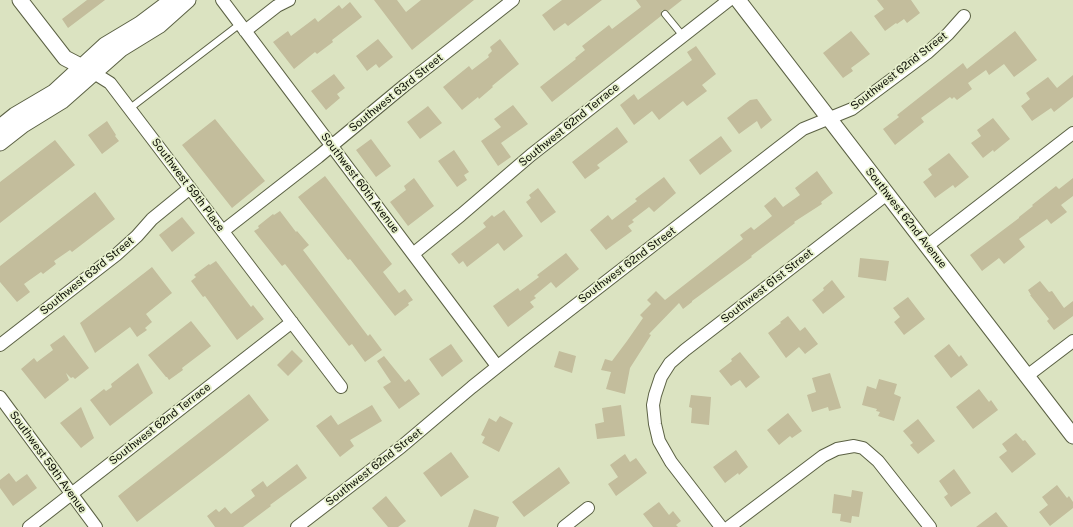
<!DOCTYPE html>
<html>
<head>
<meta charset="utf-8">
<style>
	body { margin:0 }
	canvas { display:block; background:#dbe3c1 }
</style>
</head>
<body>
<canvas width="1073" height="527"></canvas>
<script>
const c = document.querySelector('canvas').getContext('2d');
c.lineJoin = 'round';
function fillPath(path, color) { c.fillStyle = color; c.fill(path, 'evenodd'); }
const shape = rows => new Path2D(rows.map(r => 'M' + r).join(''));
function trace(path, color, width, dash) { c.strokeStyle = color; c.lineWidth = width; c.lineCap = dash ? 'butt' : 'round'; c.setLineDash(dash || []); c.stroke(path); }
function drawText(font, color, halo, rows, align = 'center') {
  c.font = font + ' "Public Sans",sans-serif'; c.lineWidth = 3.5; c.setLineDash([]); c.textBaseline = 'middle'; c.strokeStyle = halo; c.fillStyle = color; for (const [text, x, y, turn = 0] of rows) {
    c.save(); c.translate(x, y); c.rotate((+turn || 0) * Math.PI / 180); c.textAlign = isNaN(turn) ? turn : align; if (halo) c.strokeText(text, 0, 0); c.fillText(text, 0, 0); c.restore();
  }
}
const building = shape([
	[87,0,105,0,68,28,62,19],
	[374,0,397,0,406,12,421,0,474,0,412,50],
	[562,0,602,0,568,26,565,23,554,31,542,15],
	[636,0,682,0,668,11,666,10,662,10,661,13,661,16,552,102,540,87,576,59,575,58,585,50,582,46,609,25,612,29,641,7],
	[877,0,911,0,920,13,907,23,904,19,897,24,896,23,885,31,874,16,884,9],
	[350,2,362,17,332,40,333,42,317,54,315,52,294,69,273,42,288,31,291,36,315,18,318,22,339,5,342,9],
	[851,31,870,54,851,68,853,71,843,78,823,53],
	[1015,31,1037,60,1014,77,1004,64,989,75,986,70,968,83,972,89,957,100,954,97,952,99,950,97,921,118,924,122,895,145,883,129,899,117,897,115,963,63,967,69],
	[378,39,393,57,379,68,376,64,367,71,356,56],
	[500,39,519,64,492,86,493,87,479,99,478,97,462,110,443,87,469,66,472,70,489,57,488,55,492,51,490,47],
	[696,46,716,74,702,85,707,91,687,106,683,101,659,120,652,111,634,125,620,105,634,94,638,100,692,60,687,52],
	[334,74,345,88,337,94,340,98,326,110,311,91],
	[1073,75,1073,97,1054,112,1051,108,1032,121,1021,106,1030,99,1026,93,1048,77,1057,88],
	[757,99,772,120,761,129,757,121,739,134,727,118,750,100],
	[513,105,528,124,501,143,511,157,498,166,481,141,501,127,494,119],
	[428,106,442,123,420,139,407,122],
	[993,118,1010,139,994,152,993,150,983,158,971,143,981,136,977,130],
	[215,119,265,181,232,208,182,145],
	[107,121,116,135,115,136,119,141,102,154,88,135],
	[617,127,628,142,597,165,600,168,585,179,572,162],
	[721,136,732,151,700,175,689,160],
	[371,139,391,166,376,177,356,150],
	[55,140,75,165,0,223,0,182],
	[454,150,469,172,464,175,467,180,457,187,438,161],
	[949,153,969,177,955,188,953,185,935,198,923,182,932,175,928,169],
	[817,171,833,193,821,202,822,204,794,222,795,223,751,256,752,257,692,301,692,302,683,309,679,303,649,334,651,335,630,368,625,394,606,389,611,372,601,370,605,359,612,361,627,341,643,318,640,315,651,304,647,300,656,291,665,300,743,239,740,235,751,227,754,230,772,216,764,206,775,197,783,207,800,195,795,188],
	[325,176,392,264,383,272,399,293,405,289,413,300,408,303,409,305,395,316,350,259,348,260,298,197],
	[664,177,676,193,654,212,649,207,632,220,634,222,628,226,632,231,606,250,590,230,608,215,612,220,637,201,635,199],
	[414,178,434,206,408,226,390,202,406,190,404,186],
	[1073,178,1073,196,1061,205,1067,212,1051,224,1047,219,1019,239,1025,247,1004,264,999,258,982,271,970,255,1019,218,1019,217,1033,206,1032,205,1056,186,1059,189],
	[538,188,556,212,541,223,526,202,531,198,529,195],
	[95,192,115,219,72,252,70,250,54,261,56,264,43,274,41,272,24,284,30,292,17,302,0,282,0,266],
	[504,210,523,236,504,251,498,243,467,267,463,261,459,264,451,254,486,227,483,223,492,215,494,217],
	[280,211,296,232,297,231,309,245,303,250,368,336,370,334,382,350,365,362,352,344,349,346,285,264,282,266,254,231,259,228,258,226,273,214,274,215],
	[182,217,195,233,172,252,159,235],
	[566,253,579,269,556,288,551,282,534,296,536,298,530,302,534,307,508,327,493,306,518,288,520,291,539,277,537,275],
	[860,258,889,261,886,281,858,277],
	[216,261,251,307,253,305,264,319,237,340,205,296,203,297,191,281,196,277,194,275,209,264,210,265],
	[152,267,172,293,146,314,152,322,145,328,147,330,137,337,130,327,95,353,80,323],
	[832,280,845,297,823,314,812,300,824,290,823,288],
	[1040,281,1049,292,1052,291,1064,308,1073,301,1073,316,1054,330,1047,321,1049,319,1030,295,1031,295,1028,290],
	[908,297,925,319,904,335,894,322,900,317,893,308],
	[788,316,800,331,805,327,818,344,805,354,799,347,786,358,768,333,781,323,780,322],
	[191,321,211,346,182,368,183,370,169,380,167,377,166,377,148,355],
	[64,335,89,368,75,379,73,377,71,378,66,373,69,380,45,399,21,369,34,358,37,362,53,350,50,345],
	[451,344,463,361,442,377,429,359],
	[949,344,959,357,961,355,968,365,951,378,934,356],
	[292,350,303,361,288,376,277,365],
	[559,351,576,356,572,373,554,367],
	[740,352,760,377,746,388,740,380,731,386,719,371,732,361,731,359],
	[384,356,405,382,409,379,420,394,399,409,383,387,391,382,377,361],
	[138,363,153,393,110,426,90,400,104,389,106,391,112,387,111,384],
	[830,373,841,408,829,411,828,407,812,412,807,395,816,392,812,378],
	[879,379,897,384,894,394,901,397,894,421,878,416,880,412,876,411,877,409,862,405,867,386,876,389],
	[979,389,989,402,991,400,998,410,973,429,956,407],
	[249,394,269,420,226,454,137,522,118,496],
	[691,395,711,397,709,425,691,423,692,408,689,407],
	[372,405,382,421,350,440,354,446,340,457,316,426,331,415,338,425],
	[621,405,625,436,597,439,595,424,604,422,602,408],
	[81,407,94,438,81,448,60,423],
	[788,413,802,431,792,438,790,436,779,445,767,430],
	[500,416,513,423,499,452,482,443,485,437,481,435,489,418,496,422],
	[918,419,935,441,918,454,910,445,913,443,903,431],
	[1016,433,1023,441,1025,440,1036,454,1012,473,999,457,1007,451,1002,444],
	[736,450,748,467,739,475,738,473,725,483,713,467],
	[451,452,469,477,441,497,423,473],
	[625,454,630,462,636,458,647,473,616,496,608,484,618,477,610,465],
	[297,464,307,478,270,505,271,506,243,527,215,527,207,516,216,509,219,512,225,507,231,514,255,496,251,490,263,481,267,487],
	[559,467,570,483,524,517,512,502],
	[954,469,971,493,951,507,944,497,948,494,939,481],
	[9,473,16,482,27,474,37,488,13,506,0,488,0,480],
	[1057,485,1067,498,1069,496,1073,502,1073,508,1050,526,1039,512,1048,505,1042,497],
	[852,490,863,492,859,517,852,516,851,523,840,521,841,514,832,513,834,494,851,497],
	[386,496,406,521,398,527,388,527,372,508],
	[659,502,669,515,673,511,681,521,676,525,678,527,653,527,643,514],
	[474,509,499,517,496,527,468,527],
	[996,512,1008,527,976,527]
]);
const service = shape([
	[665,14,683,36],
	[129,109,240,24]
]);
const minor = shape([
	[222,0,497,366],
	[245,31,277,6,289,0],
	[94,73,110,83,341,387],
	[223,231,318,157,405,85,513,0],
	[927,246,1073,133],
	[413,254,461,215,531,155,729,0],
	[0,345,116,255,137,236,152,219,190,188],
	[1027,376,1073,341],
	[0,397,96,527],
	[29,527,292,322],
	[297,527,401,447,472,387,527,343,777,149,803,129,852,109,927,53,948,34,964,16],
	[564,527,588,508],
	[721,527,671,462,659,441,655,424,653,405,655,395,661,377,670,363,685,350,887,194],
	[729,527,823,456,837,449,854,446,863,448,878,461,930,527]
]);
const tertiary = shape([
	[20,0,65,58,90,71],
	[738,0,1073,436],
	[0,127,15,115,54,92,105,45,140,24,172,0],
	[0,143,23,125,62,101,121,49,160,25,188,0]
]);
const streetNames = [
	["Southwest 62nd Street",899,71,-38],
	["Southwest 63rd Street",396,93,-39],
	["Southwest 62nd Terrace",569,125,-39],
	["Southwest 60th Avenue",360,183,53],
	["Southwest 59th Place",188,185,53],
	["Southwest 62nd Avenue",906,218,52],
	["Southwest 62nd Street",627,265,-37],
	["Southwest 63rd Street",87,276,-39],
	["Southwest 61st Street",767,286,-38],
	["Southwest 62nd Terrace",160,424,-38],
	["Southwest 59th Avenue",48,462,54],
	["Southwest 62nd Street",374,467,-38]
];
fillPath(building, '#c3bd9c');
trace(service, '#5b6144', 8);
trace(minor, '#5b6144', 14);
trace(tertiary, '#5b6144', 17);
trace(service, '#fff', 6);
trace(minor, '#fff', 12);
trace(tertiary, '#fff', 15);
drawText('11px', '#0b0d04', '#e8f1ce', streetNames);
</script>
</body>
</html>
